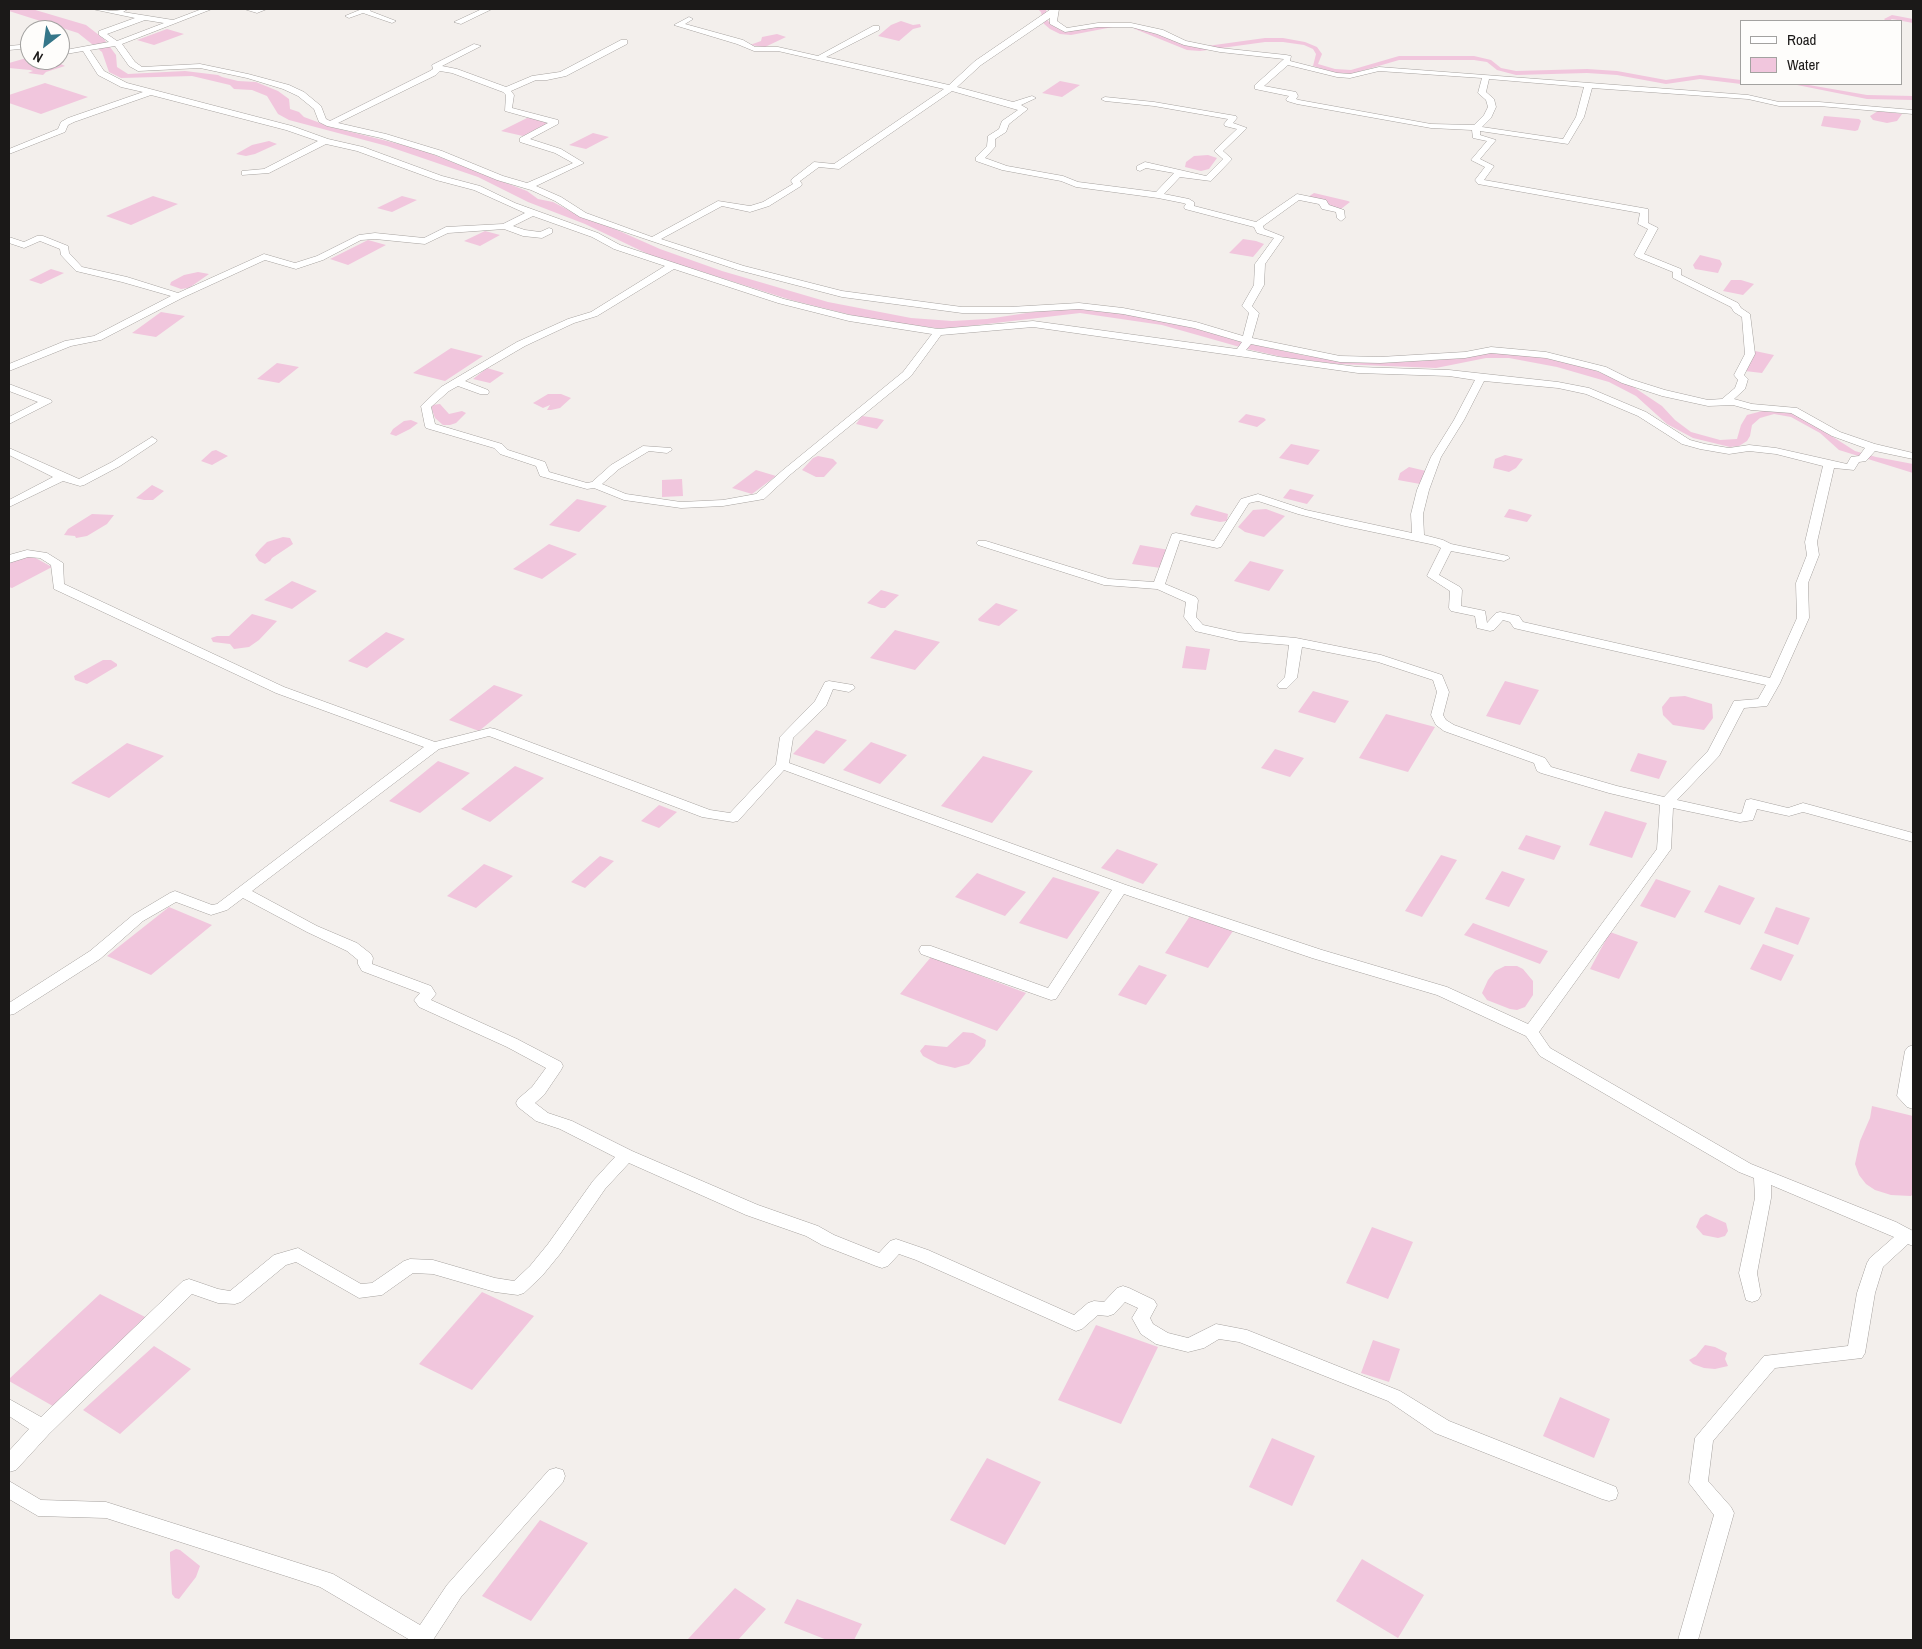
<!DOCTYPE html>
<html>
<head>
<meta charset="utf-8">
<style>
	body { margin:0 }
	#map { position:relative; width:1922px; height:1649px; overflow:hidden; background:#f3efec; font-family:"Archivo Narrow",sans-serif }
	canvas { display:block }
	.frame { position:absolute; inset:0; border:10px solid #1b1918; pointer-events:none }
	.legend { position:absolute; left:1740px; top:20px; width:162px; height:65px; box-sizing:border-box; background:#fefdfb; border:1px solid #a3a2a0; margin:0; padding:6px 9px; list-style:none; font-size:15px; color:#1b1918 }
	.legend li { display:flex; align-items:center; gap:10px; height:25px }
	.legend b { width:25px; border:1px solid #a3a2a0 }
	.north { position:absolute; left:20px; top:20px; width:50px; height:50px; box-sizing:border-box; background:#fefdfb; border:1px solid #a3a2a0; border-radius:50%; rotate:210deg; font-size:14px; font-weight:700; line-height:20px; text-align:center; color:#1b1918 }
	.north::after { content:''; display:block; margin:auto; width:18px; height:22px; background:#357689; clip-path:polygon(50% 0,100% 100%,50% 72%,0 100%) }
</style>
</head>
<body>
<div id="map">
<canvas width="1922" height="1649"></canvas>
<div class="frame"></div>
<ul class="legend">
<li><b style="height:6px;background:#fff"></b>Road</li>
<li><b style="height:14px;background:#f1c6dd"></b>Water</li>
</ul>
<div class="north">N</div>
</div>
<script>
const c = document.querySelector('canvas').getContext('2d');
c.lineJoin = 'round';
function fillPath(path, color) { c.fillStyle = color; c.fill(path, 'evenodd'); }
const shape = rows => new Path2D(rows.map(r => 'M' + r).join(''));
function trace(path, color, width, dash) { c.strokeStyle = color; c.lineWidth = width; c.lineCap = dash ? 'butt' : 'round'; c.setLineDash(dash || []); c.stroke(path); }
const water = shape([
	[9,9,32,9,86,25,104,39,116,55,117,67,128,74,185,71,218,75,222,77,238,81,256,82,278,91,289,99,290,109,299,112,304,117,331,127,419,149,527,191,538,199,553,202,576,214,608,226,660,249,722,271,828,302,911,318,952,321,987,319,1040,311,1054,307,1097,309,1188,326,1238,341,1307,356,1340,359,1493,352,1545,358,1589,368,1629,384,1662,406,1675,420,1691,432,1720,440,1737,439,1741,425,1747,415,1766,410,1783,411,1797,414,1855,451,1876,457,1913,464,1913,473,1839,450,1820,433,1791,417,1774,414,1760,418,1752,425,1750,436,1747,441,1739,446,1730,447,1693,438,1667,424,1636,396,1609,382,1557,367,1509,358,1486,358,1436,368,1338,364,1287,358,1247,349,1162,325,1080,313,944,329,871,320,791,300,652,256,585,224,528,202,478,177,387,146,289,120,278,114,267,96,252,90,234,89,230,85,192,76,121,78,109,72,102,52,78,33,9,11],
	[901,21,913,25,920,24,921,27,913,29,899,41,878,36,891,25],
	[167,29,184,34,154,45,137,40],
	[777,34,786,37,765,47,750,45,761,41,762,37],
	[30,57,30,60,53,60,65,66,46,72,43,75,28,73,33,71,30,70,9,68,9,63],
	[1060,81,1080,85,1062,97,1042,93],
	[45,83,88,97,41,114,9,103,9,95],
	[1878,111,1896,113,1902,114,1897,121,1887,123,1873,120,1870,116],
	[1824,116,1859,119,1861,121,1858,130,1855,131,1821,126],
	[529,117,551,122,523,136,501,131],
	[593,133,609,137,586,149,569,145],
	[269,141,277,144,255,154,246,156,236,154,252,145],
	[1208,155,1217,158,1209,169,1201,171,1185,167,1186,162,1194,156],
	[1314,193,1348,201,1350,202,1341,209,1330,206,1308,197],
	[153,196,178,204,131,225,106,216],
	[402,196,417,200,392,212,377,208],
	[485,231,500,235,480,246,464,241],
	[1243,239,1256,241,1264,244,1253,257,1229,253],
	[368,240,386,245,348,265,330,259],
	[1700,255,1720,260,1722,264,1718,273,1695,269,1693,265],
	[51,269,64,273,41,284,29,280],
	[198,272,209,274,189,288,181,289,170,285,171,282,184,275],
	[1731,280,1741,280,1754,284,1743,295,1723,291],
	[161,312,185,316,156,337,132,333],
	[451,348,483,356,445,381,413,373],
	[1755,351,1774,355,1762,373,1745,371,1744,367],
	[277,363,299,367,279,383,257,379],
	[487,368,504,373,490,383,473,379],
	[548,394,561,394,571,398,560,408,551,410,547,410,550,405,543,408,533,403],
	[440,404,449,414,462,411,466,413,456,423,450,425,443,425,435,418,431,407,432,405],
	[1246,414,1264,418,1266,420,1257,427,1238,422],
	[862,416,876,418,884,420,877,429,856,424],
	[411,420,418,423,410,429,396,436,390,434,393,429,404,421],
	[1291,444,1320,450,1308,465,1279,458],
	[216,450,228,456,212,465,201,461,212,451],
	[1505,455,1523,459,1516,468,1509,472,1493,468,1495,459],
	[818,456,833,459,837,463,824,477,816,477,802,470,813,458],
	[1409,467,1426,471,1420,484,1398,480,1400,473],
	[756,470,776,476,752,494,732,488],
	[682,479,683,496,662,497,662,480],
	[152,485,164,491,153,500,144,500,136,498],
	[1290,489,1314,495,1307,504,1283,498],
	[577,499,607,506,579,532,549,525],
	[1196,505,1228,514,1227,521,1220,522,1192,516,1190,514],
	[1266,509,1285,516,1264,537,1245,532,1238,527,1253,510],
	[1509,509,1514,510,1532,515,1527,522,1504,517],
	[92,514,114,515,107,524,87,536,76,538,75,536,64,535,68,529],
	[283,537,290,538,293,544,272,558,270,561,265,564,259,561,255,555,260,549,267,542],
	[549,544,577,554,542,579,513,569],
	[1140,545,1169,550,1161,568,1132,564],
	[26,555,30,555,52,567,12,588,9,587,9,563],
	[1250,561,1284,570,1269,591,1234,581],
	[292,581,317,591,292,609,264,600],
	[881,590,899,595,885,608,881,608,867,603],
	[996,603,1018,610,999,626,979,621,978,619],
	[252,614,277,621,259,640,249,647,234,649,230,644,213,642,211,638,217,636,229,636],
	[895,630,940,642,915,670,870,658],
	[386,632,405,639,367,668,348,661],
	[1186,646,1210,649,1206,670,1182,668],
	[103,660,111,660,117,664,117,666,87,684,75,680,74,676],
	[1505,681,1539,690,1520,725,1486,716],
	[494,685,523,695,479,731,449,720],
	[1313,691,1349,701,1335,723,1298,712],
	[1685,696,1712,704,1713,718,1704,730,1673,725,1663,715,1662,707,1670,697],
	[1386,714,1435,727,1408,772,1359,758],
	[816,730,847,740,824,764,793,754],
	[871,742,907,755,880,784,843,770],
	[127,743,164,756,109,798,71,783],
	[1275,749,1304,758,1290,777,1261,768],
	[1638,753,1667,761,1659,779,1630,771],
	[983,756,1033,771,992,823,941,806],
	[438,761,470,773,420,813,389,801],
	[515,766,544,778,490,822,461,809],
	[659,805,677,812,659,828,641,821],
	[1605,811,1647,823,1632,858,1589,845],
	[1526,835,1561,846,1554,860,1518,849],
	[1117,849,1158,864,1143,884,1101,868],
	[1441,855,1457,860,1422,917,1405,911],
	[600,856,614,861,585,888,571,882],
	[484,864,513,876,476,908,447,896],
	[1502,871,1525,879,1509,907,1485,899],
	[977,873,1026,892,1005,916,955,897],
	[1053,877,1100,892,1067,939,1019,923],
	[1656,879,1691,891,1675,918,1640,906],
	[1719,885,1755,898,1740,925,1704,912],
	[169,907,212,925,151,975,107,956],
	[1776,907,1810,918,1798,945,1764,933],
	[1190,916,1233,931,1208,968,1165,953],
	[1473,923,1548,951,1540,964,1464,935],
	[1610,932,1638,942,1619,979,1590,969],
	[1763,944,1794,955,1781,981,1750,969],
	[931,957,1026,993,997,1031,900,994],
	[1139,965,1167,975,1146,1005,1118,995],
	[1505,966,1517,966,1523,969,1533,981,1533,995,1525,1007,1517,1010,1510,1009,1487,1000,1482,993,1488,980,1495,971],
	[963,1032,973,1033,986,1040,985,1046,969,1064,955,1068,938,1064,923,1056,920,1051,925,1045,947,1047],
	[1872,1106,1913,1116,1913,1194,1911,1196,1891,1195,1875,1190,1866,1184,1859,1175,1855,1164,1860,1141,1870,1118],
	[1706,1214,1726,1223,1728,1231,1725,1236,1718,1238,1703,1235,1696,1227,1700,1218],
	[1372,1227,1413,1242,1388,1299,1346,1283],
	[482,1292,534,1316,472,1390,419,1364],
	[100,1294,151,1320,58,1409,9,1381,9,1379],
	[1096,1325,1158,1347,1121,1424,1058,1400],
	[1373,1340,1400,1349,1389,1382,1361,1373],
	[1705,1345,1715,1347,1727,1353,1725,1359,1728,1366,1715,1369,1704,1368,1693,1364,1689,1360,1696,1356],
	[154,1346,191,1369,120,1434,83,1410],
	[1560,1397,1610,1419,1594,1458,1543,1436],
	[1272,1438,1315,1456,1292,1506,1249,1487],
	[987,1458,1041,1482,1005,1545,950,1520],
	[540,1520,588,1543,531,1621,482,1596],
	[176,1549,180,1550,200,1566,196,1577,179,1599,175,1598,172,1594,170,1559,170,1552],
	[1362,1559,1424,1595,1398,1638,1336,1601],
	[735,1588,766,1609,738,1640,688,1639],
	[797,1599,862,1624,854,1640,827,1640,784,1623]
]);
const canal = shape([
	[1038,9,1046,10,1048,21,1061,30,1071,31,1115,24,1118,26,1071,35,1060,34,1050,29,1043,23,1041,12,1038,9],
	[1892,15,1913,19,1913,23,1892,19,1891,19,1892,21,1886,21,1884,19,1892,15],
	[1137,26,1188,46,1200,47,1265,38,1283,38,1305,42,1317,47,1322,54,1318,64,1335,69,1351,70,1399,56,1474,56,1491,60,1501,68,1516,71,1587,69,1617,71,1666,80,1700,75,1741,80,1741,84,1700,79,1666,84,1617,75,1587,73,1516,75,1497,70,1487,62,1474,60,1399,60,1351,74,1335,73,1313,66,1316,54,1313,49,1304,45,1283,42,1265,42,1200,51,1187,50,1135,29,1134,28,1137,26],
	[1792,84,1803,84,1867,95,1913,96,1913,100,1867,99,1792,84]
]);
const minor = shape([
	[92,9,114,11,128,9,123,12,173,20,202,9,212,9,122,44,135,62,142,67,200,64,248,74,289,85,304,92,321,106,326,119,330,121,430,71,433,69,432,65,474,44,481,46,442,66,457,69,506,87,532,76,560,72,621,40,627,40,627,44,566,76,547,80,536,80,511,91,514,95,512,108,558,120,558,124,530,139,561,149,584,163,536,186,561,197,586,213,652,237,718,201,750,206,763,202,793,184,791,181,792,179,814,162,834,164,944,89,778,51,754,51,737,44,674,25,689,17,693,19,685,24,743,40,755,47,778,47,818,56,873,26,879,26,879,30,826,57,949,85,975,61,1051,9,1059,9,1057,21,1067,28,1098,23,1131,23,1163,30,1186,41,1220,48,1286,55,1291,56,1290,61,1337,73,1350,74,1379,67,1748,95,1779,102,1819,102,1913,110,1913,114,1819,106,1779,106,1748,99,1592,88,1584,117,1568,144,1480,131,1480,135,1496,140,1480,159,1494,166,1484,180,1648,209,1648,223,1658,228,1644,254,1681,269,1681,275,1738,303,1741,308,1750,314,1755,354,1744,375,1748,379,1745,389,1734,399,1752,404,1797,408,1840,432,1875,444,1913,453,1913,459,1875,451,1866,461,1859,462,1854,470,1834,468,1817,542,1819,555,1808,583,1809,618,1780,683,1767,706,1744,708,1719,756,1677,800,1740,814,1742,813,1746,800,1751,799,1788,808,1803,803,1913,833,1913,842,1803,812,1789,816,1757,809,1753,820,1740,822,1673,808,1671,849,1539,1032,1550,1048,1751,1164,1896,1222,1913,1231,1913,1246,1908,1244,1883,1267,1875,1293,1865,1353,1862,1358,1775,1368,1713,1441,1708,1481,1731,1507,1734,1513,1698,1640,1678,1640,1714,1515,1689,1483,1695,1438,1764,1356,1848,1346,1857,1293,1867,1263,1870,1258,1894,1237,1771,1185,1771,1198,1757,1273,1761,1295,1758,1300,1752,1302,1746,1300,1739,1273,1755,1198,1754,1178,1739,1172,1540,1056,1526,1036,1437,995,1312,958,1124,894,1056,999,1051,1000,921,954,919,950,921,946,931,946,1048,988,1112,890,784,770,738,821,733,822,702,817,489,736,439,749,252,891,317,926,357,943,371,954,373,958,372,964,431,986,436,994,431,1000,517,1039,561,1062,563,1066,561,1070,544,1095,535,1103,548,1113,572,1121,632,1151,758,1205,818,1226,834,1235,879,1253,890,1241,896,1239,928,1250,1074,1315,1088,1303,1094,1301,1104,1302,1117,1288,1123,1286,1129,1288,1154,1300,1157,1305,1150,1318,1153,1324,1168,1333,1188,1338,1216,1324,1247,1330,1400,1391,1449,1421,1616,1487,1618,1493,1616,1499,1609,1501,1602,1499,1435,1433,1388,1401,1239,1342,1219,1339,1204,1348,1188,1352,1156,1344,1141,1334,1132,1318,1138,1308,1125,1302,1114,1314,1108,1316,1098,1315,1082,1329,1076,1331,916,1260,899,1254,888,1266,882,1268,876,1266,822,1245,806,1236,746,1215,629,1163,605,1189,560,1254,542,1276,524,1293,518,1295,495,1292,433,1274,413,1273,382,1295,359,1298,296,1262,286,1265,241,1302,235,1304,218,1303,192,1294,49,1434,16,1470,9,1472,9,1451,29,1429,9,1416,9,1399,41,1417,183,1281,189,1279,218,1289,230,1291,274,1255,298,1248,361,1284,372,1283,404,1261,410,1259,433,1260,495,1278,514,1281,530,1266,548,1244,593,1181,615,1157,560,1129,536,1121,518,1107,516,1103,518,1099,532,1087,546,1068,507,1047,419,1007,414,1000,420,993,362,971,358,964,358,960,347,951,307,932,243,898,227,910,211,915,176,902,143,921,100,959,14,1014,9,1015,9,1003,90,951,133,915,170,893,175,891,212,905,217,904,424,747,276,693,54,589,51,565,40,558,28,557,9,563,9,555,27,550,47,553,63,563,64,584,284,687,435,742,490,728,495,729,710,810,730,813,776,764,780,737,815,701,825,682,829,681,853,685,855,688,849,692,833,689,826,706,793,738,789,763,1126,885,1322,950,1447,987,1528,1024,1657,849,1660,805,1609,793,1541,773,1537,771,1534,763,1444,731,1436,725,1431,715,1437,692,1433,680,1378,662,1302,647,1297,678,1287,688,1279,688,1277,685,1285,677,1289,645,1239,641,1195,631,1184,617,1186,602,1157,589,1104,585,978,545,976,543,978,541,986,541,1109,579,1154,582,1172,534,1176,533,1214,541,1241,499,1258,494,1306,510,1412,533,1411,514,1417,490,1431,457,1454,420,1475,380,1449,376,1358,373,1033,327,941,335,911,376,791,474,764,499,723,506,681,508,624,500,594,488,587,489,540,476,536,466,500,454,494,448,426,428,425,426,421,406,441,387,517,342,568,319,591,312,665,266,614,249,592,237,533,216,513,226,525,230,540,232,549,228,552,229,552,233,542,238,523,236,504,229,448,233,425,244,375,239,361,240,323,260,296,269,265,260,182,298,101,340,71,346,9,371,9,364,65,341,94,336,171,296,122,282,76,271,61,255,60,249,40,241,24,248,9,243,9,237,24,242,37,236,43,236,68,246,69,253,82,267,127,277,178,293,264,254,295,263,317,256,359,235,375,233,424,238,446,227,503,224,525,213,474,190,436,180,357,151,326,144,269,173,242,175,242,171,264,169,318,141,286,130,151,95,74,122,68,125,65,132,9,154,9,149,58,129,61,122,68,118,143,92,121,87,98,75,83,51,60,55,60,51,109,42,99,35,99,31,135,18,92,9],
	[1050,18,1050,24,1065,32,1098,27,1131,27,1157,34,1184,45,1220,52,1284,59,1255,85,1255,89,1289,96,1286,99,1287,101,1297,104,1431,128,1472,130,1473,138,1487,141,1471,160,1485,167,1475,180,1478,184,1640,213,1638,224,1648,229,1634,255,1636,257,1673,272,1673,278,1731,307,1734,312,1742,317,1745,354,1734,375,1738,380,1735,388,1722,399,1708,400,1665,390,1630,379,1606,367,1546,352,1491,347,1465,352,1380,357,1340,356,1252,338,1259,313,1252,306,1264,285,1265,264,1284,237,1264,229,1263,226,1299,200,1319,204,1322,209,1336,212,1337,218,1341,221,1345,218,1344,210,1329,205,1326,200,1297,194,1256,222,1194,206,1194,202,1189,199,1164,194,1180,177,1211,181,1232,159,1223,151,1247,128,1233,123,1237,118,1236,116,1154,102,1105,97,1101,99,1105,101,1154,106,1228,119,1224,124,1225,126,1237,129,1214,151,1223,159,1206,176,1145,162,1137,166,1137,170,1140,171,1146,168,1174,173,1156,192,1078,182,1063,176,1007,166,985,158,995,147,995,139,1006,132,1009,124,1028,109,1021,105,1036,98,1032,96,1013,102,957,87,981,65,1050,18],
	[145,20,164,23,117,41,107,34,145,20],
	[115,46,129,66,138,71,200,68,247,78,283,89,298,96,314,109,319,122,327,126,381,138,436,155,497,180,531,190,555,201,580,217,738,270,842,297,962,313,1010,313,1079,309,1123,314,1194,328,1242,342,1237,349,1033,321,938,329,849,315,784,299,620,245,598,233,515,203,480,186,442,176,363,147,328,139,292,126,127,83,104,71,90,50,115,46],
	[1288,65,1337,77,1350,78,1379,71,1482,78,1478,93,1486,100,1488,107,1484,115,1474,125,1431,124,1299,100,1296,99,1298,96,1296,92,1264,86,1288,65],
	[440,71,452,73,503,92,506,95,505,111,548,123,520,138,520,142,555,153,573,163,527,183,503,176,442,151,386,134,338,123,436,75,440,71],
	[1489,79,1584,87,1576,117,1563,139,1482,127,1491,118,1496,107,1494,99,1486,92,1489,79],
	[952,91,1018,110,1002,121,999,129,988,136,987,146,976,157,976,161,1002,170,1061,181,1076,187,1158,198,1183,203,1186,204,1184,207,1185,209,1254,227,1257,233,1274,238,1255,264,1254,285,1242,306,1249,313,1243,336,1196,322,1123,308,1079,303,1010,307,962,307,842,291,744,266,661,239,722,206,750,212,769,206,801,186,802,184,800,181,819,167,839,169,952,91],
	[674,269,778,303,849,321,932,334,903,372,783,470,756,494,723,500,681,502,626,494,602,484,619,469,649,451,667,453,672,450,671,448,643,446,611,465,592,482,587,483,549,472,545,462,508,450,502,444,435,424,431,407,449,391,458,386,480,394,488,394,489,392,488,390,465,381,525,346,574,323,597,316,674,269],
	[1251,344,1340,362,1380,363,1465,358,1491,353,1546,358,1598,371,1622,383,1662,396,1708,406,1733,405,1751,410,1791,413,1832,436,1865,448,1859,456,1851,457,1847,464,1776,448,1749,445,1729,448,1705,444,1690,440,1646,412,1589,388,1558,382,1449,370,1358,367,1279,357,1246,350,1251,344],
	[1484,381,1558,388,1586,394,1638,416,1682,444,1700,449,1729,454,1749,451,1776,454,1823,466,1805,542,1807,555,1796,583,1797,618,1770,678,1523,622,1519,616,1500,612,1496,613,1487,623,1485,611,1461,606,1462,590,1460,587,1439,575,1451,551,1504,561,1510,558,1508,556,1451,544,1443,540,1424,535,1423,514,1429,490,1441,457,1464,420,1484,381],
	[1258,501,1298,514,1345,526,1435,545,1441,548,1427,576,1450,591,1449,608,1451,611,1475,616,1477,628,1490,631,1494,630,1503,620,1510,622,1514,628,1518,629,1766,685,1758,699,1734,701,1708,751,1664,797,1617,786,1551,767,1545,758,1454,725,1446,720,1443,715,1449,692,1442,675,1381,655,1296,638,1239,633,1203,625,1196,617,1198,600,1196,597,1165,584,1180,540,1217,548,1221,547,1249,503,1258,501],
	[244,9,267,9,257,13,244,9],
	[362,9,372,9,370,11,396,21,392,23,363,13,349,18,345,16,362,9],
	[482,9,492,9,461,24,454,22,482,9],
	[30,44,30,48,9,50,9,46,30,44],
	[9,384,51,400,52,402,9,424,9,417,38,402,9,391,9,384],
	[152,437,157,440,156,442,120,466,84,485,80,486,63,481,9,507,9,500,53,477,9,455,9,448,79,479,112,462,152,437],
	[1913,1045,1913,1109,1907,1107,1897,1096,1905,1051,1908,1047,1913,1045],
	[556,1468,563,1470,565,1476,563,1482,461,1597,433,1640,410,1640,320,1587,106,1518,38,1516,9,1499,9,1481,41,1500,106,1502,333,1574,420,1625,447,1585,549,1470,556,1468]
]);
fillPath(water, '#f1c6dd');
fillPath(canal, '#f1c6dd');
trace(minor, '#a6a29f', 1);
fillPath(minor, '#fff');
</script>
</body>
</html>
